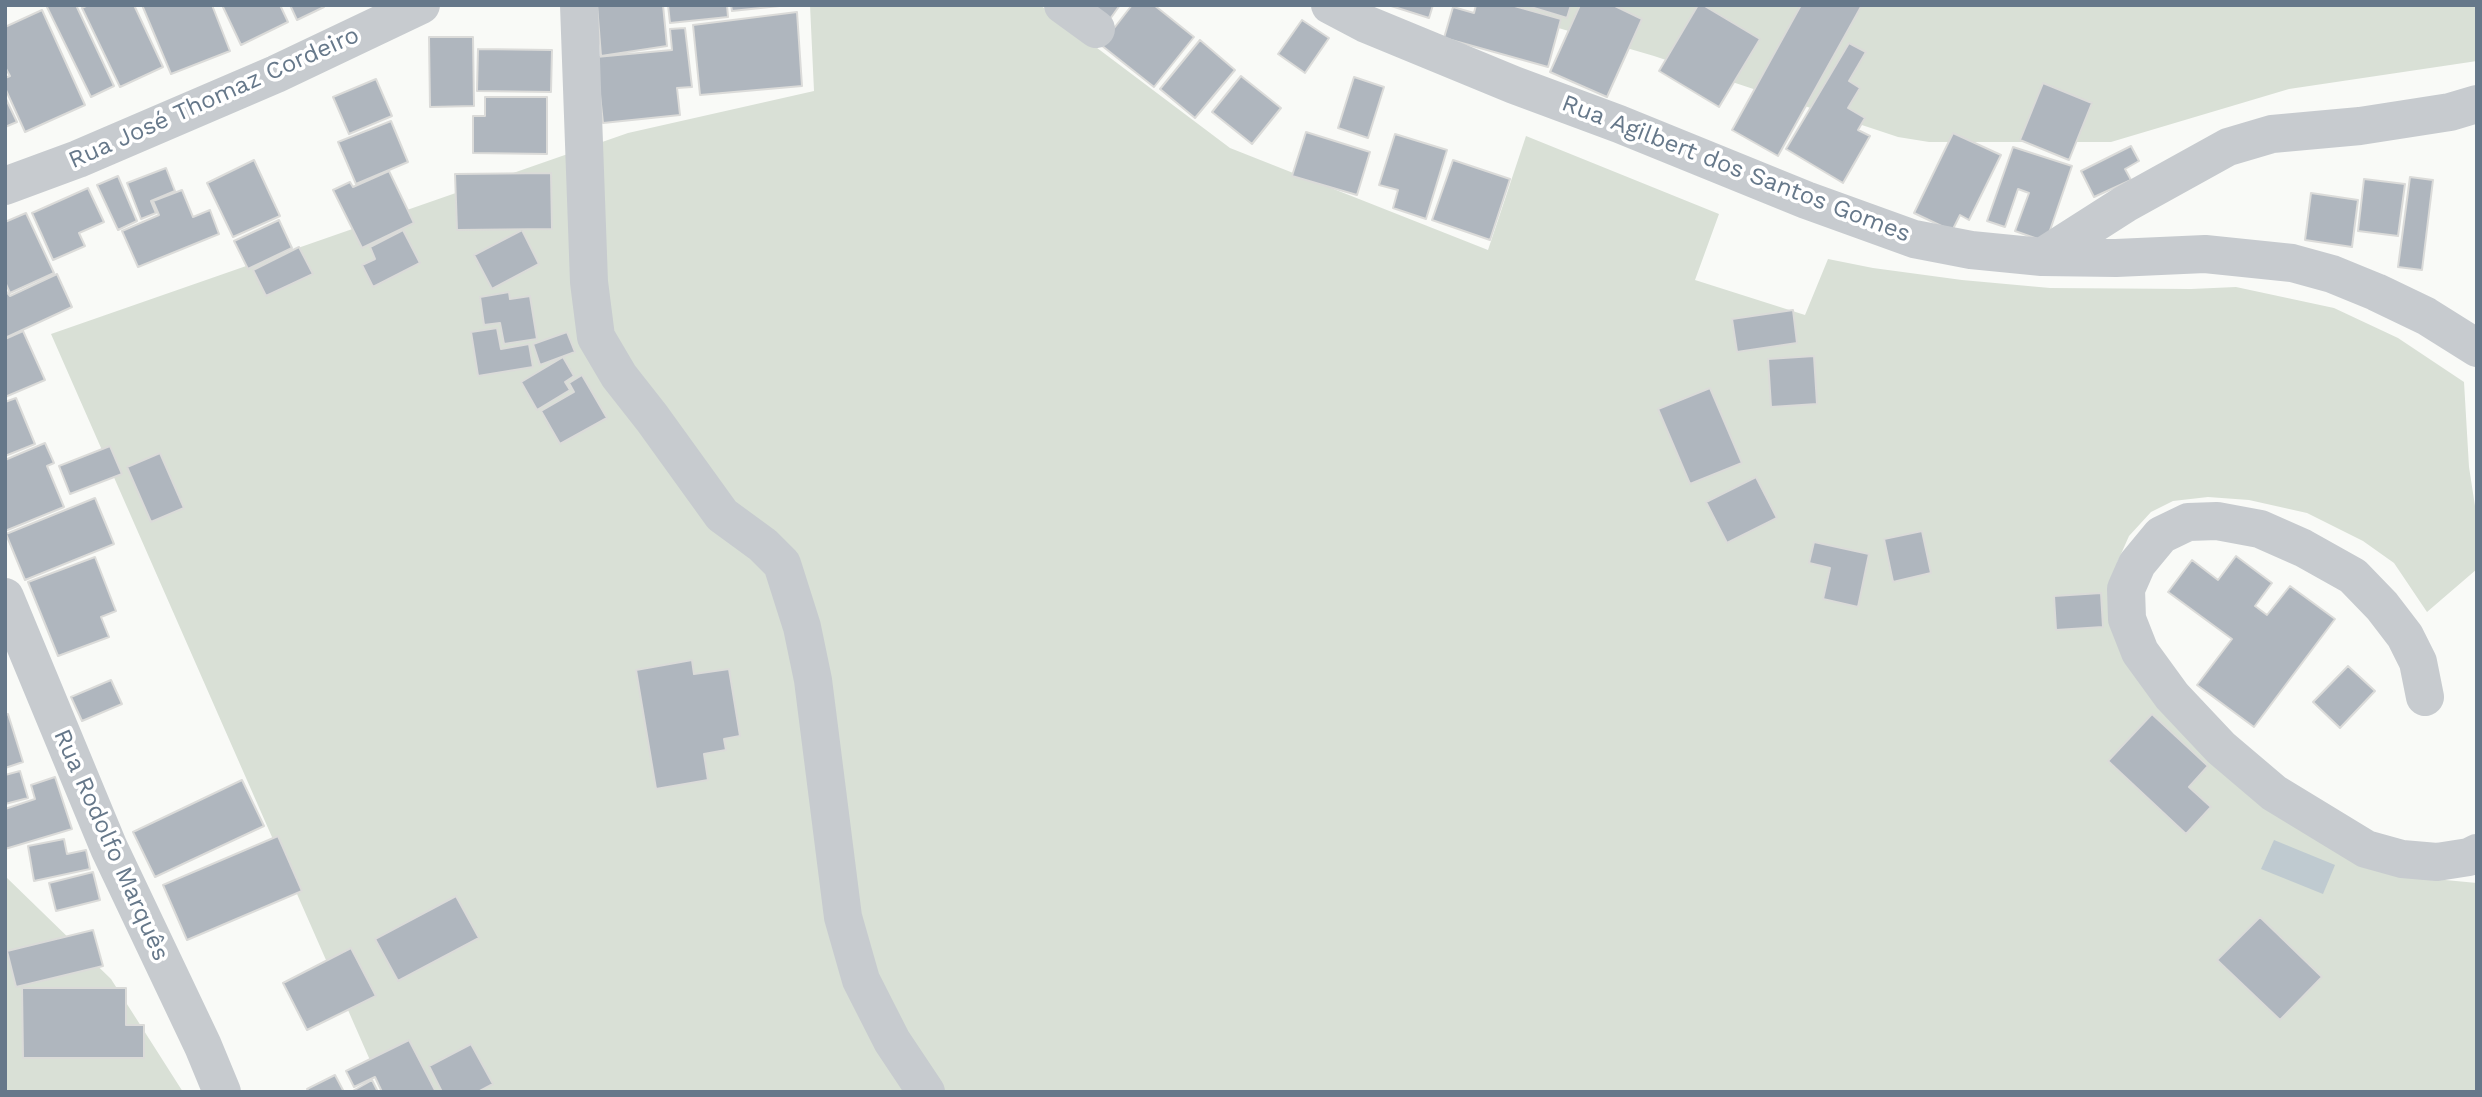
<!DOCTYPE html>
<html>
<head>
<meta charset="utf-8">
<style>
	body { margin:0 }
	#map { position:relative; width:2482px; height:1097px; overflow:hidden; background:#f9faf7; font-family:"Work Sans",sans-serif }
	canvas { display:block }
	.frame { position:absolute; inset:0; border:7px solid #66788a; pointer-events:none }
</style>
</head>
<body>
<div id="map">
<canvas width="2482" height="1097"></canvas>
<div class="frame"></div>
</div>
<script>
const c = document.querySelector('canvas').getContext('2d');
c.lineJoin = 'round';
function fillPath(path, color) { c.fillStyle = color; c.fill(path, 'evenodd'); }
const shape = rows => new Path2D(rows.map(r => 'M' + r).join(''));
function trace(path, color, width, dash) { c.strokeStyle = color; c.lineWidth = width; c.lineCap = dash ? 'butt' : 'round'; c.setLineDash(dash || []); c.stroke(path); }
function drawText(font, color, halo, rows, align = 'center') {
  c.font = font + ' "Work Sans",sans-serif'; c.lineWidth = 7; c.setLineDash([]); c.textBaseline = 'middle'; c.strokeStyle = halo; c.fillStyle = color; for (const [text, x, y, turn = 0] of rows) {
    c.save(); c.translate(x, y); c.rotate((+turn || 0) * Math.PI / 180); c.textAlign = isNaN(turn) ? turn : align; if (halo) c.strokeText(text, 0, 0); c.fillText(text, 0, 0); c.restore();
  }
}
const green = shape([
	[810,5,1040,5,1230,148,1488,250,1526,136,1719,214,1695,280,1805,315,1828,259,1873,268,1962,280,2050,288,2191,289,2236,287,2334,308,2398,338,2464,382,2469,467,2477,519,2477,569,2427,612,2394,563,2363,541,2307,513,2249,500,2208,497,2173,501,2151,512,2129,536,2117,563,2119,648,2403,876,2477,883,2477,1092,384,1092,51,334,628,133,814,91],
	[1480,5,2477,5,2477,61,2289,89,2111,142,1929,142,1898,137,1654,56],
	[5,876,111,979,183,1092,5,1092]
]);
const water = shape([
	[2274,840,2335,865,2323,894,2261,869]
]);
const building = shape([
	[46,5,76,5,114,86,91,97,46,5],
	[88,5,134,5,163,67,120,87,82,8,88,5],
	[142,5,212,5,230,51,171,74,142,5],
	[222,5,280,5,288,22,241,45,222,5],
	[290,5,324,5,324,7,297,20,290,5],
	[597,5,663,5,667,46,601,56,597,5],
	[668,5,727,5,728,17,670,23,668,5],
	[731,5,789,5,732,11,731,5],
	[1091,5,1120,5,1110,19,1091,5],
	[1132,5,1154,5,1194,37,1154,87,1101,45,1132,5],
	[1388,5,1433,5,1429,18,1388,5],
	[1476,5,1511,5,1561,19,1548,67,1444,38,1453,7,1474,13,1476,5],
	[1524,5,1571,5,1567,18,1524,5],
	[1580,5,1613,5,1642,19,1607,97,1550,72,1580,5],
	[1698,5,1703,5,1760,39,1719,107,1659,71,1698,5],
	[1801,5,1862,5,1778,156,1732,130,1801,5],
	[42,10,85,105,25,132,5,88,5,78,10,76,5,67,5,27,42,10],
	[797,12,802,86,700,95,693,25,797,12],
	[1302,20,1329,38,1305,73,1278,54,1302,20],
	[685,28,692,87,677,88,680,115,603,123,596,57,672,50,670,29,685,28],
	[429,37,473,37,474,106,430,107,429,37],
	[1200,40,1235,70,1195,118,1160,89,1200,40],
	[1849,43,1866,52,1849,81,1860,88,1848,108,1865,118,1858,130,1870,136,1843,183,1786,149,1849,43],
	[478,49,552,50,551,92,477,91,478,49],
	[1241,76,1281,108,1252,144,1212,112,1241,76],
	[1354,77,1384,87,1368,138,1338,128,1354,77],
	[376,79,392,116,349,134,333,97,376,79],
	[2043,83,2092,103,2069,160,2020,140,2043,83],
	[5,97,17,122,5,127,5,97],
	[485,97,547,97,547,154,473,153,473,116,485,116,485,97],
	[391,121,408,162,356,184,338,142,391,121],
	[1306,132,1370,152,1357,195,1292,176,1306,132],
	[1953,133,2001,155,1969,220,1960,215,1952,231,1914,213,1953,133],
	[1395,134,1447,150,1426,219,1393,208,1398,190,1379,185,1395,134],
	[2131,146,2139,161,2125,169,2131,180,2094,197,2081,171,2131,146],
	[2013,147,2072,166,2046,242,2015,231,2029,193,2018,189,2005,227,1987,221,2013,147],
	[254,160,280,216,233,237,207,183,254,160],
	[1453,160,1510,179,1490,240,1432,220,1453,160],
	[166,168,175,191,151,201,156,213,141,219,127,183,166,168],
	[389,171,414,223,362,248,333,190,350,182,353,187,389,171],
	[551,173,552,229,457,230,455,174,551,173],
	[118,176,137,221,118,230,97,185,118,176],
	[2410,177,2433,180,2422,270,2398,267,2410,177],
	[2364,179,2405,184,2398,236,2358,231,2364,179],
	[88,188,104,222,79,233,85,246,53,260,32,213,88,188],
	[182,190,193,217,210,210,219,234,138,267,122,231,159,215,153,201,182,190],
	[2311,193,2358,200,2352,247,2305,240,2311,193],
	[26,213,54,273,10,293,5,282,5,222,26,213],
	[279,220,292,248,248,269,234,241,279,220],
	[403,230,420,263,373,287,362,265,375,259,370,247,403,230],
	[522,230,539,264,492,289,474,255,522,230],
	[299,247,313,274,266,296,253,270,299,247],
	[57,274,72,307,5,338,5,290,10,296,57,274],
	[509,292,510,299,530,296,537,339,504,344,500,323,484,325,480,297,509,292],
	[1793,310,1797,343,1737,352,1732,319,1793,310],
	[497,328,501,349,529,344,533,367,478,376,471,332,497,328],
	[23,331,45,380,5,397,5,339,23,331],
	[567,332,575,352,540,365,533,344,567,332],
	[1814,356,1817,404,1771,407,1768,359,1814,356],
	[563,357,574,376,565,382,570,390,537,410,521,382,563,357],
	[582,375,607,418,560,444,541,411,574,392,569,383,582,375],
	[1710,388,1742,463,1690,484,1658,409,1710,388],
	[16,398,35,444,5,456,5,402,16,398],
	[45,443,54,463,47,466,64,507,5,531,5,460,45,443],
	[110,446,122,474,70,494,59,466,110,446],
	[160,453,184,508,151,522,127,467,160,453],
	[1756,477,1777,518,1727,543,1706,502,1756,477],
	[95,498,114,544,25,580,6,534,95,498],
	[1922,531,1931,573,1893,582,1884,539,1922,531],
	[1814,542,1869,554,1858,607,1823,599,1830,568,1809,563,1814,542],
	[2236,556,2272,583,2255,606,2267,615,2290,586,2335,619,2254,727,2197,685,2232,639,2168,592,2192,560,2218,580,2236,556],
	[95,557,116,611,101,617,109,637,58,656,28,582,95,557],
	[2101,593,2103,627,2056,630,2054,596,2101,593],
	[692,660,694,674,729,669,740,736,724,739,726,750,704,754,708,780,656,789,636,670,692,660],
	[2348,666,2375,691,2340,728,2313,702,2348,666],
	[111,680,122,704,82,721,71,697,111,680],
	[8,714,23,762,5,768,5,715,8,714],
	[2152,714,2208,766,2189,787,2211,807,2186,834,2108,761,2152,714],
	[20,771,28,798,5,804,5,775,20,771],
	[55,777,72,829,5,849,5,809,35,799,31,785,55,777],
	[242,780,264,826,155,877,133,832,242,780],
	[278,836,302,891,187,940,163,885,278,836],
	[64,839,67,854,86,850,90,869,34,881,28,846,64,839],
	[93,872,100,900,56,911,49,883,93,872],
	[456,896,479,938,398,981,375,939,456,896],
	[2260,917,2322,977,2280,1020,2217,960,2260,917],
	[93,930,103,966,16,987,7,951,93,930],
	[351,948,376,996,307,1030,283,983,351,948],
	[22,988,126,988,126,1025,144,1025,144,1058,23,1058,22,988],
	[409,1040,436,1092,382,1092,375,1077,354,1087,346,1071,409,1040],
	[471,1044,493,1084,478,1092,442,1092,429,1066,471,1044],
	[335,1075,344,1092,309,1092,307,1089,335,1075],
	[372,1080,378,1092,351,1092,372,1080]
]);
const minor = shape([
	[579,5,589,282,596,337,619,376,652,418,722,515,763,545,782,564,802,627,813,680,843,917,861,980,892,1041,926,1092],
	[1063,5,1096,29],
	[1330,5,1366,24,1514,85,1619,124,1806,200,1914,239,1971,250,2042,257,2116,258,2205,254,2292,263,2332,274,2376,292,2426,316,2477,348],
	[5,186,78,159,276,74,421,5],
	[2042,257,2125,204,2228,147,2272,134,2360,126,2450,112,2477,104],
	[5,597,109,848,203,1046,222,1092],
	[2425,697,2418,662,2405,636,2382,606,2353,576,2303,548,2260,529,2217,521,2188,522,2161,535,2137,564,2126,589,2127,619,2140,652,2172,696,2221,748,2274,793,2366,849,2402,859,2437,862,2469,857,2477,853]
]);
const streetNames = [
	["Rua José Thomaz Cordeiro",214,98,-24],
	["Rua Agilbert dos Santos Gomes",1736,169,21],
	["Rua Rodolfo Marquês",111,845,66]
];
fillPath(green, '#d9e0d6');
fillPath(water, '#bfcad0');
fillPath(building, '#afb6be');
trace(building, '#dbdbd9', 2);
trace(minor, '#c7cbcf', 38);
drawText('24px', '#66788a', '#fff', streetNames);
</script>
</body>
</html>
